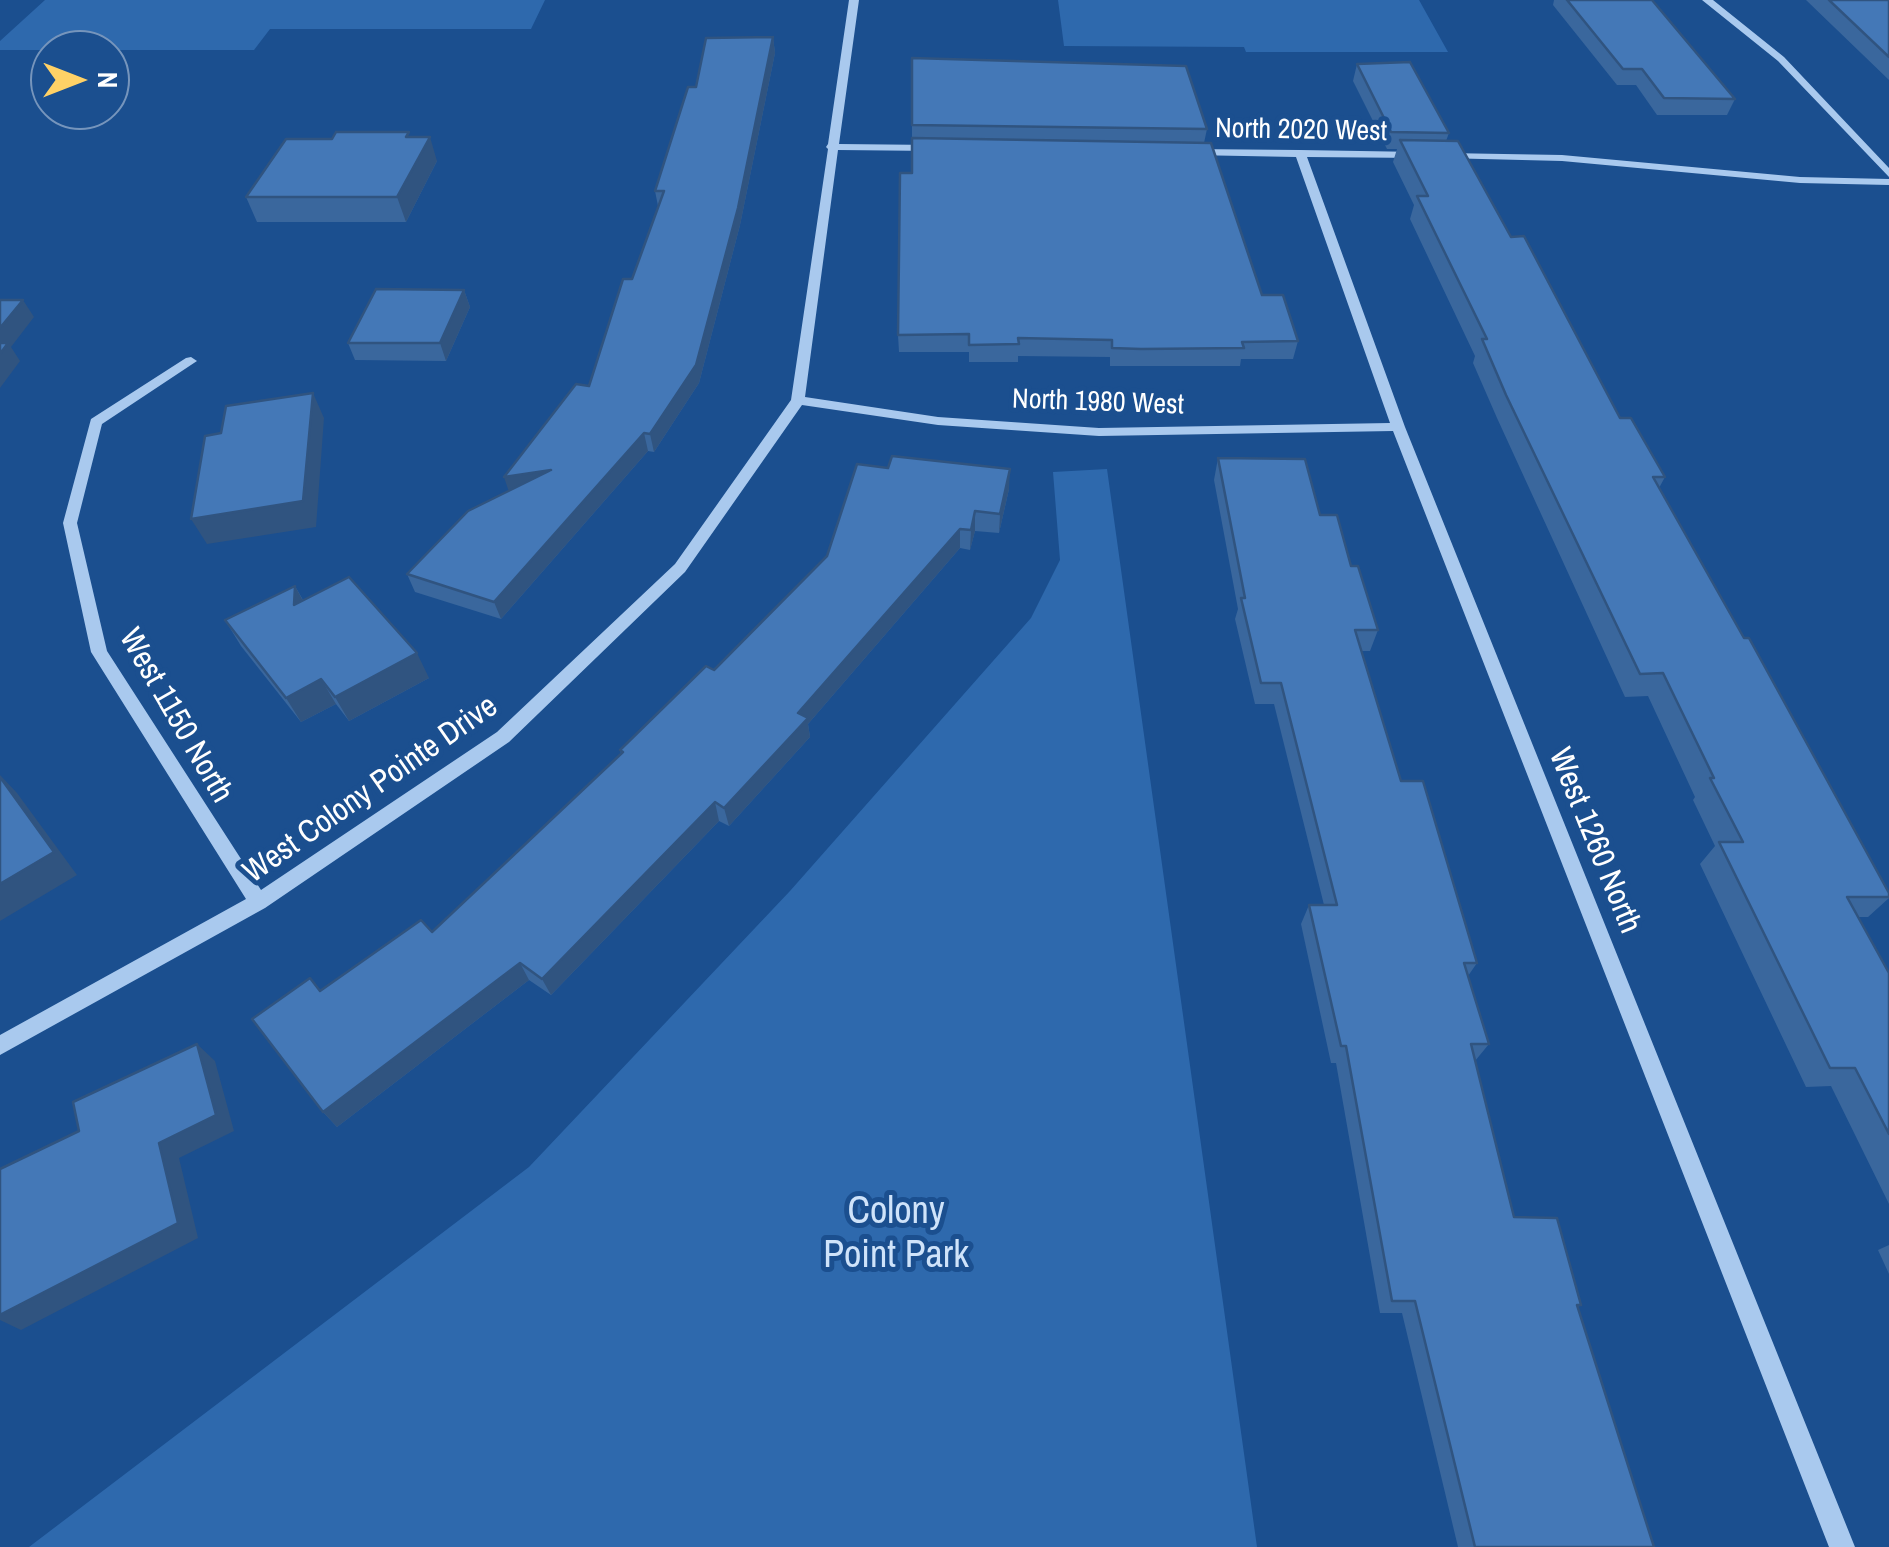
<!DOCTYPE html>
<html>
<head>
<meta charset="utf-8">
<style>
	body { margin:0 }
	#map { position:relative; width:1889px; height:1547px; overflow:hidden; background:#1b4f8f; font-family:"Archivo Narrow",sans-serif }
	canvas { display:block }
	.north { position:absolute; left:30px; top:30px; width:100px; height:100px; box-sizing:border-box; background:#1b4f8f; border:2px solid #7695bc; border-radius:50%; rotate:90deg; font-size:28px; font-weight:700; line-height:40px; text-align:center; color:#fff }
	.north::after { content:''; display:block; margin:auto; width:35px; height:45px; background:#ffd166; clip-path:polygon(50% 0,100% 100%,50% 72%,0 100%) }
</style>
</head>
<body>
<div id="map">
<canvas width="1889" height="1547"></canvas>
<div class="north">N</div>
</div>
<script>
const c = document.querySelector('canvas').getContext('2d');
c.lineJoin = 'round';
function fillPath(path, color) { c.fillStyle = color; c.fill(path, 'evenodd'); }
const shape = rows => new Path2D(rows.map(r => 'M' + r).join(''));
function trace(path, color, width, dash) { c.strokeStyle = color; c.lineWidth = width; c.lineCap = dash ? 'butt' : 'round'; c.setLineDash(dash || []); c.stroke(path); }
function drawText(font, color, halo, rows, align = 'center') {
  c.font = font + ' "Archivo Narrow",sans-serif'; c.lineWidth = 10; c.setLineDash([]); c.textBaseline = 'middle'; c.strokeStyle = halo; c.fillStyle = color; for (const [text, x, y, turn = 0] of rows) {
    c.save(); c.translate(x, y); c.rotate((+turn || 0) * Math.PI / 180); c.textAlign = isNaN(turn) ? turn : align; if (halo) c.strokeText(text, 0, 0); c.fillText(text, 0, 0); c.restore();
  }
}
const green = shape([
	[45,0,545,0,531,29,270,29,254,50,0,50,0,41],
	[1058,0,1419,0,1448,52,1246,52,1244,47,1064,46],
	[1107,469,1257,1547,29,1547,529,1167,790,891,1031,618,1060,560,1053,472]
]);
const minor = shape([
	[849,0,859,0,839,144,935,145,940,148,935,151,838,150,805,397,938,417,1099,428,1390,423,1296,157,1191,155,1186,152,1191,149,1300,150,1420,152,1425,155,1420,158,1307,157,1405,427,1855,1547,1829,1547,1393,431,1099,436,938,425,802,405,685,572,509,742,265,908,0,1055,0,1035,246,899,91,652,63,523,91,419,186,358,191,357,197,361,102,424,77,523,107,651,261,890,497,732,675,564,791,400,828,149,826,147,828,144,849,0],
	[1702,0,1713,0,1784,57,1889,168,1889,177,1778,61,1702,0],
	[1446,153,1562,155,1800,177,1889,179,1889,185,1800,183,1562,161,1442,158,1441,156,1446,153]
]);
const wall = shape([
	[1554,0,1652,0,1735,99,1727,115,1657,115,1636,85,1617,85,1553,5],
	[1806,0,1889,0,1889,80],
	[773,37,775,53,740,225,699,383,654,452,648,451,501,619,415,592,407,574,509,491,589,386,632,279,658,206,655,191,696,87],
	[912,58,1207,129,1204,143,1262,295,1298,341,1293,359,1241,359,1240,366,1110,366,1110,357,1018,356,1018,362,969,362,969,352,899,352,898,335,912,173],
	[1357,64,1449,133,1446,141,1511,237,1620,418,1665,477,1659,488,1889,893,1889,898,1868,917,1858,917,1889,973,1889,1204,1831,1086,1806,1087,1700,864,1715,846,1693,800,1695,797,1648,696,1625,697,1497,418,1473,363,1475,356,1410,219,1414,205,1393,162,1397,149,1387,149,1353,81],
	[410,137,437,161,406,222,257,222,246,197,332,139],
	[464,290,470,307,446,361,355,360,348,343],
	[1218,458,1320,515,1351,566,1378,630,1370,651,1361,651,1401,781,1477,963,1468,976,1489,1044,1475,1061,1514,1217,1581,1305,1578,1307,1654,1547,1458,1547,1402,1313,1380,1313,1336,1063,1331,1063,1301,924,1309,905,1324,905,1274,704,1255,704,1235,619,1238,609,1214,480],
	[1009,489,999,533,975,531,970,550,960,548,808,724,810,737,729,826,719,821,551,995,529,980,337,1127,323,1112,320,991,432,932,621,754,620,750,714,670],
	[295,586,303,600,429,678,349,721,336,704,301,722,241,646,225,620],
	[1889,1245,1889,1274,1878,1250]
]);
const shadedWall = shape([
	[773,37,775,53,740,225,699,383,654,452,650,434],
	[430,137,437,161,406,222,397,197],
	[464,290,470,307,446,361,440,343],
	[23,300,34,317,11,347,20,361,0,388,0,328],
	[313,393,324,418,316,527,207,544,191,519],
	[644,433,648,451,501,619,494,602],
	[1010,469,1009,489,999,533,1000,514],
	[551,470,510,495,504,477],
	[975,511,975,531,970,550,971,530],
	[960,529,960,548,808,724,810,737,729,826,724,808,798,713],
	[295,586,309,612,294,605],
	[417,653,429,678,349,721,335,697],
	[321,679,336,704,301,722,286,698],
	[0,775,17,793,77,875,0,921],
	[715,802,719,821,551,995,542,979],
	[520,963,529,980,337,1127,323,1112],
	[197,1044,215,1061,234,1131,179,1158,198,1238,21,1330,0,1320,0,1315,159,1143]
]);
const building = shape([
	[1567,0,1652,0,1735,99,1664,98,1642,69,1623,69,1567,0],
	[1829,0,1889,0,1889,57,1829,0],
	[773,37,738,208,696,365,650,434,644,433,494,602,407,574,468,511,551,470,504,477,576,384,589,386,623,279,632,279,664,191,655,191,688,87,696,87,706,38,773,37],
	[912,58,1186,66,1207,129,912,125,912,58],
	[1410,62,1449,133,1391,132,1357,64,1410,62],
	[336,132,409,132,406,137,430,137,397,197,246,197,286,139,332,139,336,132],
	[912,138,1211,143,1262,295,1283,295,1298,341,1242,342,1244,348,1141,349,1112,348,1112,340,1018,338,1019,344,969,345,969,334,898,335,900,173,912,173,912,138],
	[1400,140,1458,141,1511,237,1524,236,1620,418,1631,418,1665,477,1653,477,1744,638,1749,638,1889,893,1889,897,1847,897,1889,973,1889,1134,1855,1068,1830,1068,1719,842,1743,842,1710,778,1714,778,1663,673,1640,674,1506,395,1482,339,1487,339,1417,196,1428,196,1400,140],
	[376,289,464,290,440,343,348,343,376,289],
	[0,300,23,300,0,328,0,300],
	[0,343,8,343,0,354,0,343],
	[313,393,303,501,191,519,205,436,221,433,226,406,313,393],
	[892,456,1010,469,1000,514,975,511,971,530,960,529,798,713,808,718,724,808,715,802,542,979,520,963,323,1112,252,1019,310,978,320,991,421,920,432,932,623,752,620,750,706,666,714,670,827,556,857,464,888,468,892,456],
	[1218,458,1305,459,1320,515,1337,515,1351,566,1358,566,1378,630,1355,630,1401,781,1423,781,1477,963,1464,963,1489,1044,1471,1044,1514,1217,1557,1218,1581,1305,1577,1305,1654,1547,1475,1547,1415,1301,1392,1301,1346,1046,1341,1046,1309,905,1337,905,1281,683,1261,683,1241,598,1245,598,1218,458],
	[349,577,417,653,335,697,321,679,286,698,225,620,295,586,294,605,349,577],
	[0,777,54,852,0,884,0,777],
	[197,1044,216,1115,159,1143,178,1223,0,1315,0,1169,79,1131,73,1102,197,1044]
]);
const farStreetnames = [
	["North 2020 West",1301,131,1],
	["North 1980 West",1098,403,2]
];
const streetNames = [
	["West 1150 North",175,716,60],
	["West Colony Pointe Drive",371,790,-35],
	["West 1260 North",1594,841,68]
];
const nearParknames = [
	["Colony",896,1213],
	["Point Park",896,1257]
];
fillPath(green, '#2e69ad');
fillPath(minor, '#a9c9ee');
fillPath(wall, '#3a679d');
fillPath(shadedWall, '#305480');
fillPath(building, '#4478b7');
trace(building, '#305480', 2.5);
drawText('28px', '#fff', '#1b4f8f', farStreetnames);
drawText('32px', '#fff', '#1b4f8f', streetNames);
drawText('38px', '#cfe3fa', '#1b4f8f', nearParknames);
</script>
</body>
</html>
